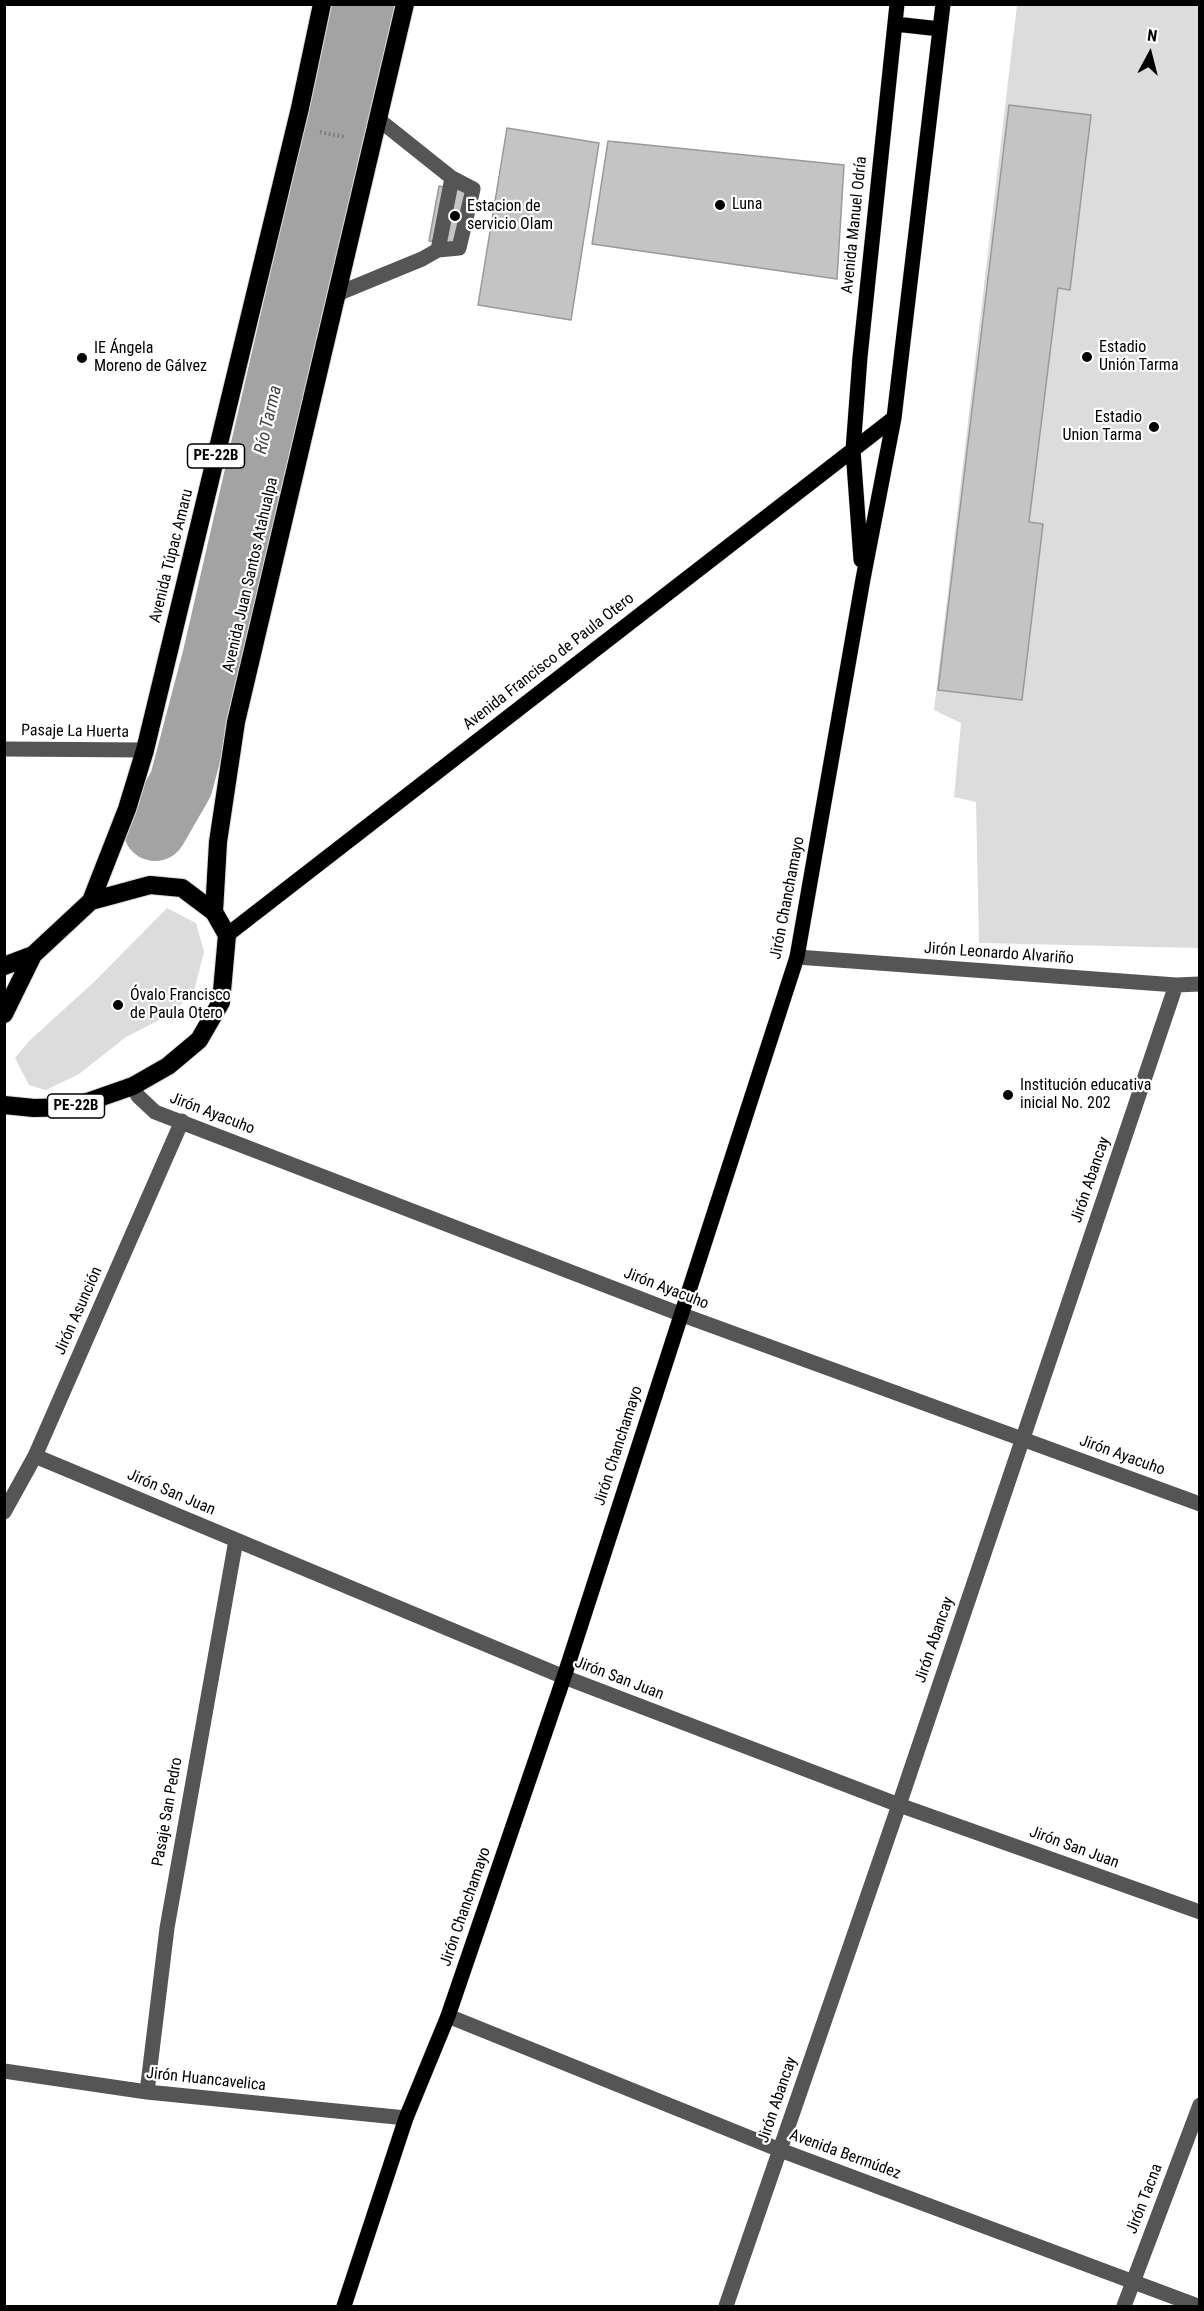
<!DOCTYPE html>
<html>
<head>
<meta charset="utf-8">
<style>
	body { margin:0 }
	#map { position:relative; width:1204px; height:2311px; overflow:hidden; background:#fff; font-family:"Roboto Condensed",sans-serif }
	canvas { display:block }
	.frame { position:absolute; inset:0; border:6px solid #000; pointer-events:none }
	.north { position:absolute; left:1120px; top:24px; width:60px; height:60px; -webkit-text-stroke:4px #fff; paint-order:stroke; rotate:7deg; font-size:16px; font-weight:700; line-height:24px; text-align:center; color:#000 }
	.north::after { content:''; display:block; margin:auto; width:21px; height:27px; background:#000; clip-path:polygon(50% 0,100% 100%,50% 72%,0 100%) }
</style>
</head>
<body>
<div id="map">
<canvas width="1204" height="2311"></canvas>
<div class="frame"></div>
<div class="north">N</div>
</div>
<script>
const c = document.querySelector('canvas').getContext('2d');
c.lineJoin = 'round';
function fillPath(path, color) { c.fillStyle = color; c.fill(path, 'evenodd'); }
const shape = rows => new Path2D(rows.map(r => 'M' + r).join(''));
function trace(path, color, width, dash) { c.strokeStyle = color; c.lineWidth = width; c.lineCap = dash ? 'butt' : 'round'; c.setLineDash(dash || []); c.stroke(path); }
function drawText(font, color, halo, rows, align = 'center') {
  c.font = font + ' "Roboto Condensed",sans-serif'; c.lineWidth = 4.5; c.setLineDash([]); c.textBaseline = 'middle'; c.strokeStyle = halo; c.fillStyle = color; for (const [text, x, y, turn = 0] of rows) {
    c.save(); c.translate(x, y); c.rotate((+turn || 0) * Math.PI / 180); c.textAlign = isNaN(turn) ? turn : align; if (halo) c.strokeText(text, 0, 0); c.fillText(text, 0, 0); c.restore();
  }
}
const green = shape([
	[1017,5,1199,5,1199,948,979,943,976,802,954,797,961,723,934,710],
	[167,908,196,923,204,952,194,991,171,1014,126,1037,79,1074,46,1090,29,1085,15,1058,29,1041,94,982]
]);
const river = shape([
	[155,829,181,784,214,659,365,4]
]);
const building = shape([
	[1009,105,1091,115,1070,290,1058,288,1029,522,1043,524,1022,700,938,690,1009,105],
	[507,128,599,143,571,320,478,305,507,128],
	[608,141,844,165,837,279,592,244,608,141],
	[439,186,477,194,462,246,429,241,439,186]
]);
const path = shape([
	[320,132,345,137]
]);
const minor = shape([
	[438,250,459,248,473,189,452,178],
	[337,294,422,259,438,250,452,178,378,119],
	[4,749,145,750],
	[797,957,1176,985,1200,984],
	[133,1086,138,1096,155,1112,680,1314,1200,1504],
	[35,1456,564,1677,899,1805,1200,1912],
	[4,1512,35,1456,182,1121],
	[448,2016,780,2150,1198,2306],
	[4,2071,147,2092,406,2118],
	[147,2092,167,1928,236,1540],
	[726,2306,899,1805,1176,985],
	[1124,2306,1200,2105]
]);
const major = shape([
	[895,24,940,29],
	[861,560,853,450,860,357,897,4],
	[227,935,894,418],
	[344,2306,406,2118,448,2016,564,1677,797,957,863,579,894,418,943,4]
]);
const highway = shape([
	[91,901,127,809,145,750,300,108,322,4],
	[214,912,218,842,236,722,405,4],
	[4,966,33,955],
	[4,1014,33,955,91,901,150,885,182,888,214,912,227,935,221,1002,199,1040,168,1066,133,1086,73,1107,34,1108,4,1105]
]);
const markers = [
	[720,205,6,"#000"],
	[455,216,6,"#000"],
	[1087,357,6,"#000"],
	[82,358,6,"#000"],
	[1154,427,6,"#000"],
	[118,1005,6,"#000"],
	[1008,1095,6,"#000"]
];
const shields = [
	[216,456,57],
	[76,1106,57]
];
const shieldNames = [
	["PE-22B",216,456],
	["PE-22B",76,1106]
];
const poiNames = [
	["Luna",732,205],
	["Estacion de",467,207],
	["servicio Olam",467,225],
	["Estadio",1099,348],
	["Unión Tarma",1099,366],
	["IE Ángela",94,349],
	["Moreno de Gálvez",94,367],
	["Estadio",1142,418,"right"],
	["Union Tarma",1142,436,"right"],
	["Óvalo Francisco",130,996],
	["de Paula Otero",130,1014],
	["Institución educativa",1020,1086],
	["inicial No. 202",1020,1104]
];
const streetNames = [
	["Avenida Manuel Odría",855,225,-84],
	["Avenida Túpac Amaru",172,556,-76],
	["Avenida Juan Santos Atahualpa",251,575,-77],
	["Avenida Francisco de Paula Otero",549,662,-38],
	["Pasaje La Huerta",75,732,1],
	["Jirón Chanchamayo",788,898,-79],
	["Jirón Leonardo Alvariño",999,954,4],
	["Jirón Ayacuho",212,1114,21],
	["Jirón Abancay",1091,1180,-71],
	["Jirón Ayacuho",666,1289,21],
	["Jirón Asunción",79,1311,-66],
	["Jirón Chanchamayo",619,1446,-72],
	["Jirón Ayacuho",1122,1456,20],
	["Jirón San Juan",171,1493,23],
	["Jirón Abancay",935,1640,-71],
	["Jirón San Juan",619,1679,21],
	["Pasaje San Pedro",168,1812,-80],
	["Jirón San Juan",1074,1848,20],
	["Jirón Chanchamayo",466,1907,-71],
	["Jirón Huancavelica",206,2080,6],
	["Jirón Abancay",778,2100,-71],
	["Avenida Bermúdez",845,2155,20],
	["Jirón Tacna",1145,2199,-69]
];
const waterNames = [
	["Río Tarma",269,420,-77]
];
fillPath(green, '#dcdcdc');
trace(river, '#a3a3a3', 64);
fillPath(building, '#c4c4c4');
trace(building, '#999', 1.5);
trace(major, '#dbdbdb', 16);
trace(highway, '#dbdbdb', 20);
trace(path, '#777', 4, [1.5, 3]);
trace(minor, '#555', 15);
trace(major, '#000', 15);
trace(highway, '#000', 18);
for (const [x, y, r, color] of markers) { const dot = new Path2D(); dot.arc(x, y, r, 0, 2 * Math.PI); c.fillStyle = color; c.fill(dot); trace(dot, '#fff', 2); }
for (const [x, y, w] of shields) { const box = new Path2D(); box.roundRect(x - w / 2, y - 12, w, 24, 4.5); c.fillStyle = '#fff'; c.fill(box); trace(box, '#000', 1.5); }
drawText('bold 15px', '#000', null, shieldNames);
drawText('16px', '#000', '#fff', poiNames, 'left');
drawText('16px', '#000', '#fff', streetNames);
drawText('italic 18px', '#444', '#fff', waterNames);
</script>
</body>
</html>
